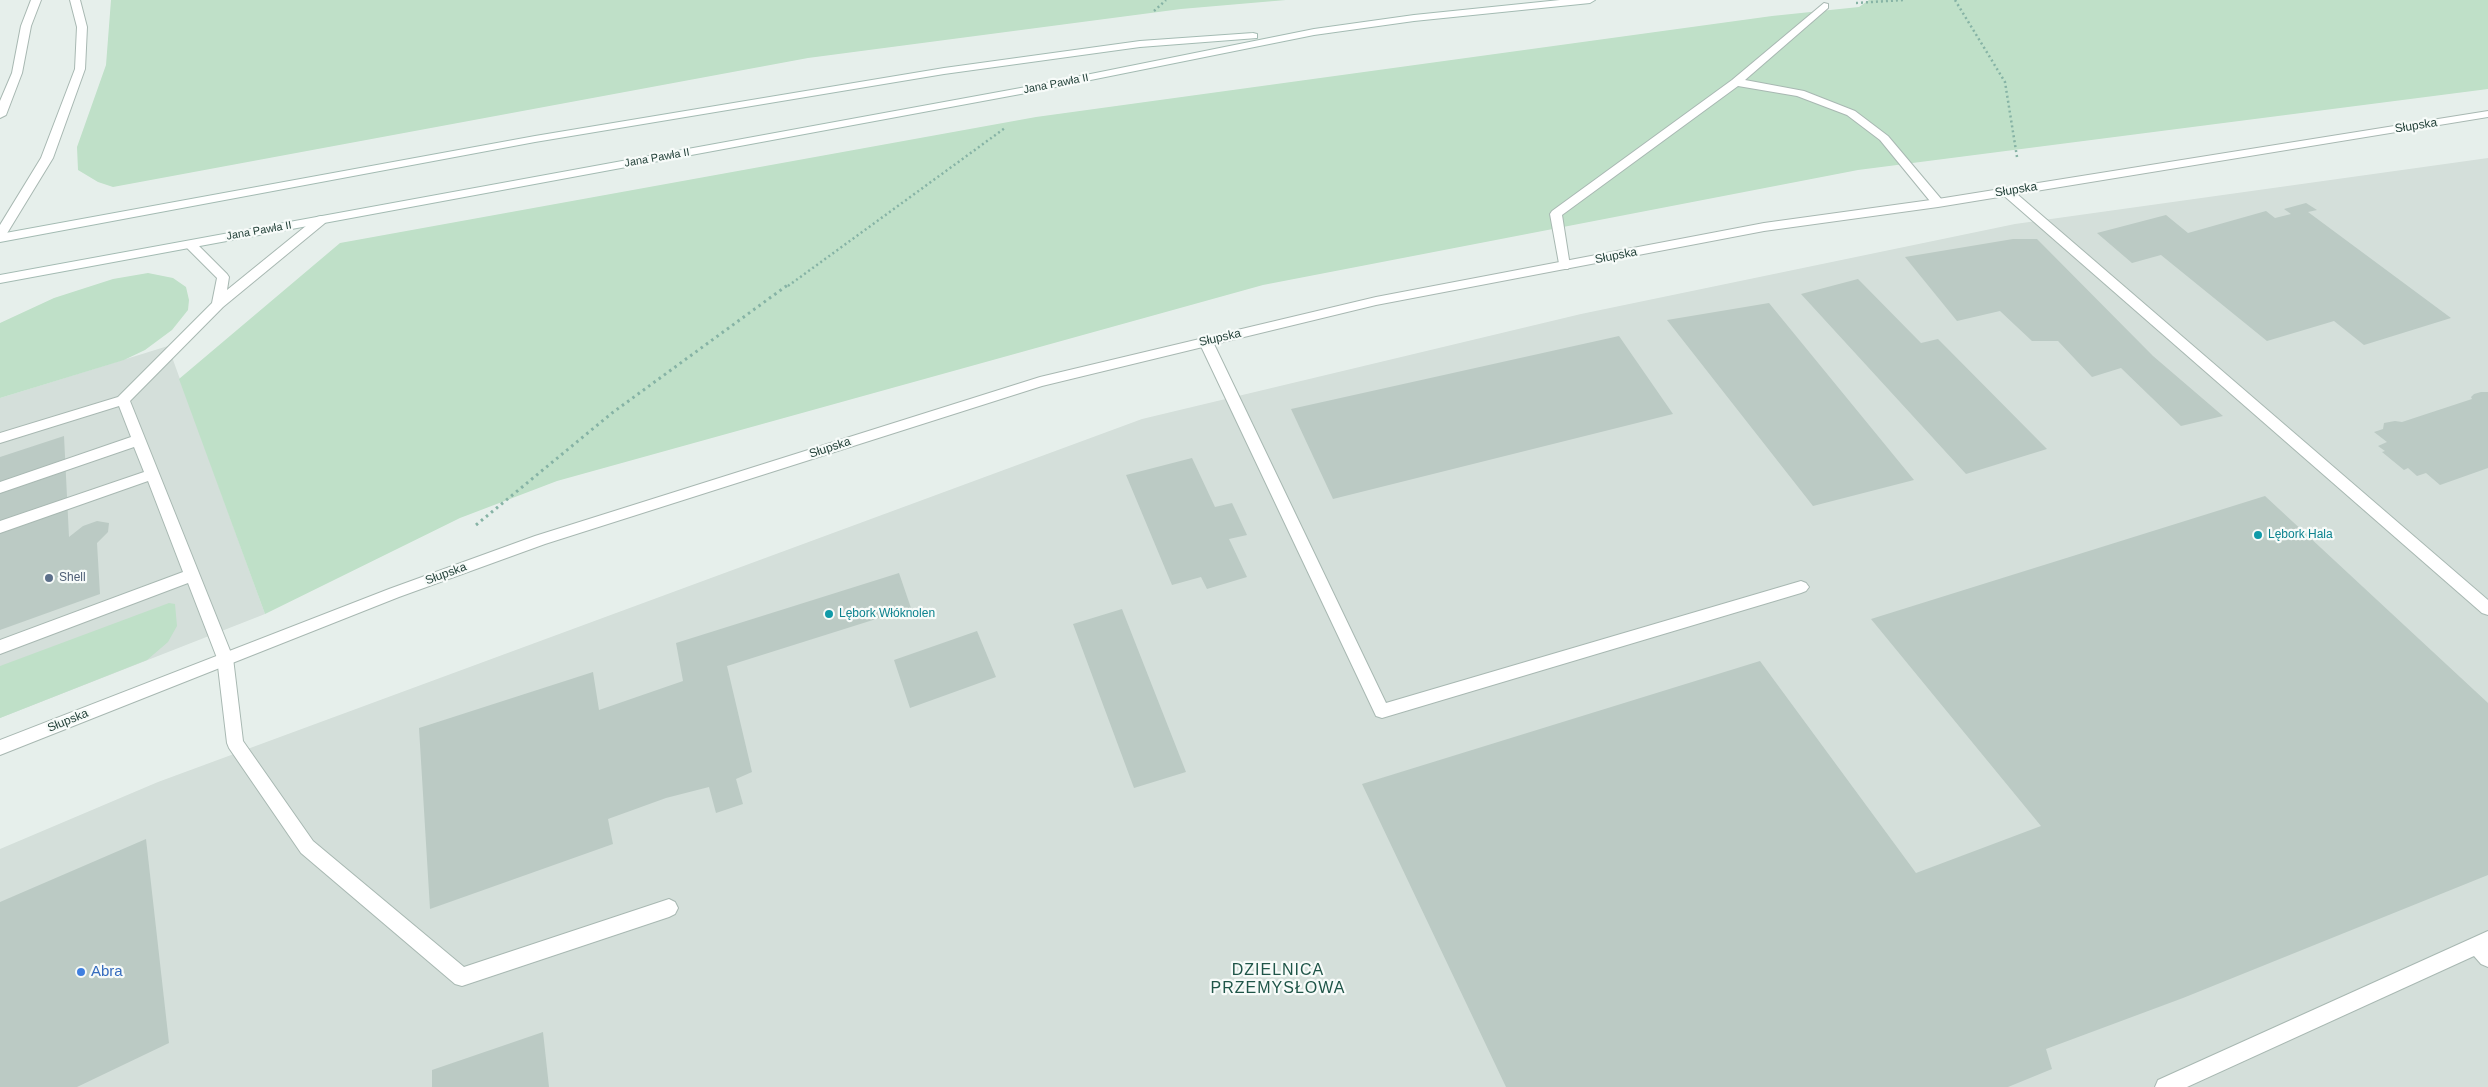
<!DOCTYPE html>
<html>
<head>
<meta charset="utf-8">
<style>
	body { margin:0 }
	canvas { display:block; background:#e6efeb }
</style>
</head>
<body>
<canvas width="2488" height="1087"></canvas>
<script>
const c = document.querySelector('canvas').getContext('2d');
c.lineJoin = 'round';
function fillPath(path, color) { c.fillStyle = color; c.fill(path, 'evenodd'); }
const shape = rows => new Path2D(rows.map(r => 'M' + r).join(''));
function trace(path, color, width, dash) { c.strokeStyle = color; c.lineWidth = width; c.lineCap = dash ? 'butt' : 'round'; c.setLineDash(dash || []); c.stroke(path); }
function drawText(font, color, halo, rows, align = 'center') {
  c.font = font + ' Arial,sans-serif'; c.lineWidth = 4.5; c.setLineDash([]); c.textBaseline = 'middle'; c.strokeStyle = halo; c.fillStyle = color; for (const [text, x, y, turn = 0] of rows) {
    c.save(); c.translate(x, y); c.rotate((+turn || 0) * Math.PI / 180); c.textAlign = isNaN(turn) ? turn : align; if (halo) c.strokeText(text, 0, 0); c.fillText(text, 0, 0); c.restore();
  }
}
const built = shape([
	[2488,158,2488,1087,0,1087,0,849,158,782,1142,419,1581,314,2015,224],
	[168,346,265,614,0,718,0,398]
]);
const green = shape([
	[111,0,1286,0,1181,9,808,58,113,187,98,182,78,170,77,147,106,65],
	[1869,0,2488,0,2488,89,1858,170,1263,285,557,481,460,518,265,614,179,379,340,243,1036,117,1772,16,1859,7],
	[148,273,173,278,186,287,189,300,188,310,172,330,145,350,124,360,0,398,0,323,54,298,113,279],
	[169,603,175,604,177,626,168,642,147,660,0,718,0,666]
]);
const building = shape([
	[2306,203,2317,210,2308,212,2451,318,2364,345,2334,321,2267,341,2161,255,2132,263,2097,233,2166,215,2188,233,2266,211,2275,218,2291,214,2284,209],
	[2013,239,2037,239,2153,356,2223,416,2181,426,2121,368,2092,377,2058,341,2032,341,2000,311,1957,321,1905,257],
	[1858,279,1921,343,1938,339,2047,449,1966,474,1801,294],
	[1769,303,1914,480,1813,506,1667,320],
	[1619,336,1673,414,1333,499,1291,409],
	[2481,392,2488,392,2488,468,2440,485,2426,473,2417,476,2408,468,2404,470,2382,452,2385,451,2378,446,2387,442,2374,432,2383,429,2384,423,2395,421,2402,422,2472,399,2471,397,2474,394],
	[64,436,69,537,83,526,97,521,109,523,108,532,97,543,100,594,0,630,0,457],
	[1192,458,1215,507,1232,503,1247,535,1229,539,1247,577,1207,589,1201,577,1172,585,1126,475],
	[2265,496,2488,703,2488,875,2183,998,2046,1049,2052,1069,2008,1087,1506,1087,1362,784,1760,661,1916,873,2041,826,1871,619],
	[899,573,911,608,727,666,752,772,736,779,743,804,716,813,709,787,666,798,608,819,613,844,430,909,419,728,593,672,599,710,683,681,676,643],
	[1122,609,1186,772,1134,788,1073,624],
	[977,631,996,677,910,708,894,660],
	[146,839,169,1043,77,1087,0,1087,0,902],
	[543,1032,549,1087,432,1087,432,1070]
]);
const pathFar1 = shape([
	[1955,0,2005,82,2017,157],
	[1856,3,1903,0],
	[1154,11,1166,0],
	[788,286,1005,128]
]);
const path = shape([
	[476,525,612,413,789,284]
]);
const service = shape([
	[1824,3,1828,4,1828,8,1745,80,1804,91,1855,111,1888,136,1942,200,1944,203,1942,206,1934,206,1880,140,1847,115,1797,96,1738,86,1562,215,1570,266,1568,269,1560,269,1550,214,1552,211,1732,80,1824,3],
	[2006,187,2010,188,2488,600,2488,615,2482,613,2002,194,2002,188,2006,187],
	[321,216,325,217,327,220,325,223,223,307,130,401,233,658,243,741,313,841,464,967,669,899,675,902,678,908,675,914,669,917,462,986,455,984,301,853,229,748,227,743,217,658,188,583,0,654,0,640,183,572,148,481,0,533,0,521,144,472,134,447,0,493,0,482,131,437,119,406,0,443,0,433,118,397,212,303,217,278,186,247,184,244,186,241,194,241,227,274,229,277,227,290,317,217,321,216],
	[1206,337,1213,342,1386,703,1801,581,1806,583,1809,587,1806,591,1801,593,1382,718,1376,716,1199,342,1206,337],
	[2488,931,2488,967,2481,964,2474,956,2187,1087,2155,1087,2158,1080,2488,931]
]);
const minor = shape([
	[2488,111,2488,117,1938,207,1764,231,1376,305,1042,386,545,544,399,597,0,755,0,740,389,589,535,536,1040,377,1376,297,1764,223,1938,199,2488,111]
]);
const tertiary = shape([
	[31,0,41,0,31,26,22,73,6,115,0,118,0,101,12,73,21,26,31,0],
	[70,0,80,0,87,27,85,69,53,158,6,235,0,239,0,225,41,158,75,69,77,27,70,0]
]);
const secondary = shape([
	[1560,0,1595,0,1590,3,1414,21,1314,35,1026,93,0,283,0,275,1026,87,1314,29,1414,15,1560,0],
	[1253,33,1257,34,1257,38,1140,47,944,74,535,142,0,242,0,234,535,136,944,68,1140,41,1253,33]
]);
const markers = [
	[2258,535,5,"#0f9aa8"],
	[49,578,5,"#5c6f8a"],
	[829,614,5,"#0f9aa8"],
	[81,972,5,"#3f7fe0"]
];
const farStreetnames = [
	["Jana Pawła II",1056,84,-11],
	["Jana Pawła II",657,158,-10],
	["Jana Pawła II",259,231,-10]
];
const streetNames = [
	["Słupska",2416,126,-9],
	["Słupska",2016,190,-9],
	["Słupska",1616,256,-11],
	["Słupska",1220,338,-13],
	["Słupska",830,448,-18],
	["Słupska",446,574,-20],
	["Słupska",68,721,-22]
];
const cultureNames = [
	["Lębork Hala",2268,535],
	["Lębork Włóknolen",839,614]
];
const serviceNames = [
	["Shell",59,578]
];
const nearShopnames = [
	["Abra",91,972]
];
const nearNeighbourhoodnames = [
	["DZIELNICA",1278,971],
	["PRZEMYSŁOWA",1278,989]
];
fillPath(built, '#d4dfda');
fillPath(green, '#bfe0c8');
fillPath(building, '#bbcac4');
trace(service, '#a8b8b2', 2);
trace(minor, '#a8b8b2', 2);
trace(tertiary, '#a8b8b2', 2);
trace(secondary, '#a4bbb3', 2);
trace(pathFar1, '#86b3a5', 2.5, [2, 3]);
trace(path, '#86b3a5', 3, [2.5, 4]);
fillPath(service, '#fff');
fillPath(minor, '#fff');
fillPath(tertiary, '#fff');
fillPath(secondary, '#fff');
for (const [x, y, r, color] of markers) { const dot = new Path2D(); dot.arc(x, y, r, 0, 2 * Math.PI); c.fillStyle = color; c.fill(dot); trace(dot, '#f7fbf9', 2); }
drawText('11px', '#24423a', '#f7fbf9', farStreetnames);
drawText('12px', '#24423a', '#f7fbf9', streetNames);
drawText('12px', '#0d838f', '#f7fbf9', cultureNames, 'left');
drawText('12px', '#4e5e75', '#f7fbf9', serviceNames, 'left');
drawText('15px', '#366cbe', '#f7fbf9', nearShopnames, 'left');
c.letterSpacing = '1px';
drawText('16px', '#1f5548', '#f7fbf9', nearNeighbourhoodnames);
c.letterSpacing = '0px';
</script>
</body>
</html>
